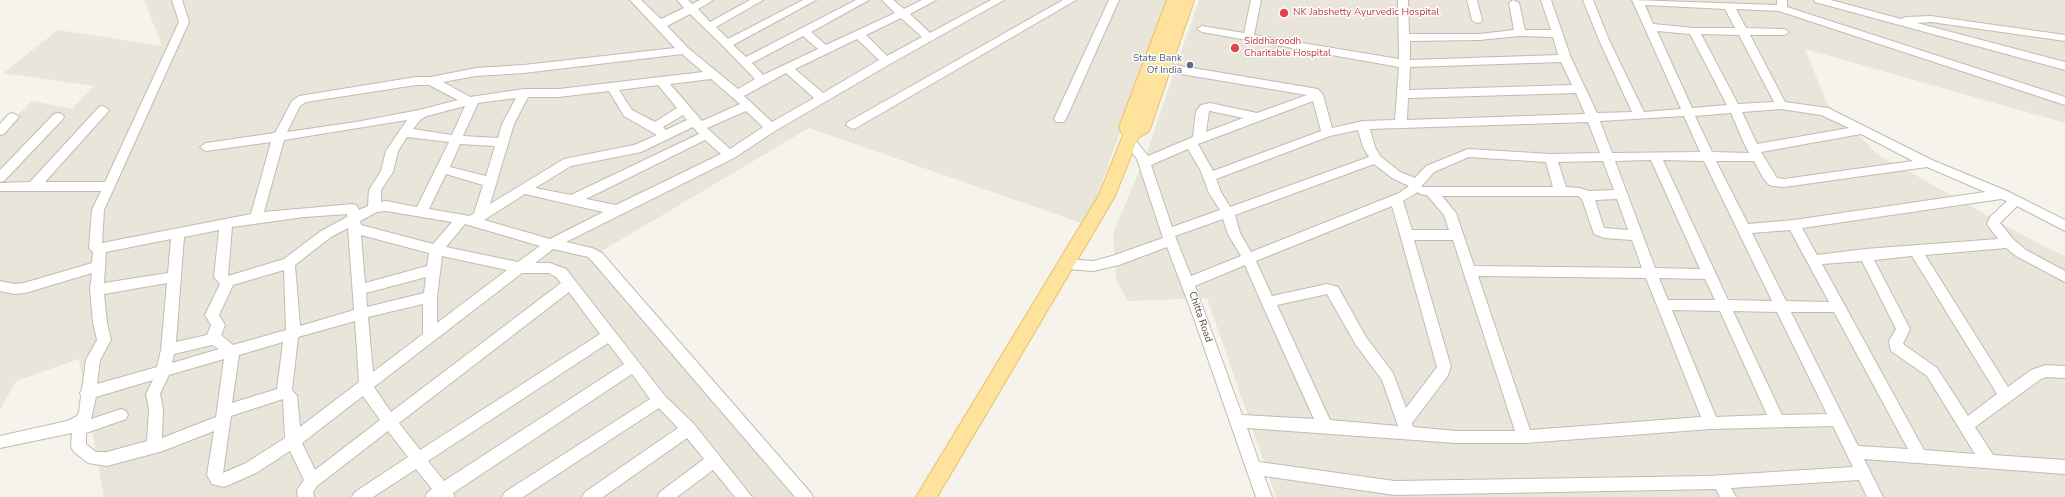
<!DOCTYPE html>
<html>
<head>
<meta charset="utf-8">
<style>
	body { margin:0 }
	canvas { display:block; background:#f6f3ec }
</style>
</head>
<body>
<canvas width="2065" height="497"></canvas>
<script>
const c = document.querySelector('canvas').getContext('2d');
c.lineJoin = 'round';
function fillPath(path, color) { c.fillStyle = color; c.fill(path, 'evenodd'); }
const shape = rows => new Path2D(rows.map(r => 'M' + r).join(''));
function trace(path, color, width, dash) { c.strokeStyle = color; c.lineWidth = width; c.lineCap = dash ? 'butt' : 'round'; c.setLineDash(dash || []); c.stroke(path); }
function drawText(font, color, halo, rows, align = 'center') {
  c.font = font + ' "Nunito Sans",sans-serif'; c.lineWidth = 3; c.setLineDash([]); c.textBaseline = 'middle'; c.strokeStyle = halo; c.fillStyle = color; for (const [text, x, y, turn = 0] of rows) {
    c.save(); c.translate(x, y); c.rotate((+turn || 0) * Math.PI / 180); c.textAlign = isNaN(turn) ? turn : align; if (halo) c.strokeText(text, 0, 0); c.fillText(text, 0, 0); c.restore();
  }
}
const residential = shape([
	[144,0,1167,0,1087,225,809,128,595,255,810,497,104,497,79,359,16,381,0,410,0,133,32,101,72,109,94,86,3,73,58,30,162,46],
	[1199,0,2065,0,2065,123,1805,49,1827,103,1877,154,2043,246,2065,256,2065,497,1276,497,1207,298,1128,301,1116,280,1113,233,1146,155]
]);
const minor = shape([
	[172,0,182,0,189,22,104,210,102,243,251,214,271,142,206,151,200,147,206,143,275,133,292,101,299,96,416,77,431,77,476,68,524,65,675,48,630,0,641,0,661,19,684,8,677,0,688,0,692,4,700,0,713,0,698,9,710,22,750,0,763,0,716,27,728,39,803,0,816,0,733,45,746,57,856,0,869,0,811,32,826,45,895,13,882,0,893,0,904,9,922,0,936,0,910,14,930,33,991,0,1004,0,890,64,775,131,734,158,566,242,592,248,602,253,810,492,813,497,795,497,592,261,588,257,553,249,535,263,550,263,566,269,665,396,694,424,752,497,735,497,713,470,677,497,657,497,660,492,704,459,687,438,603,497,582,497,585,492,678,428,659,408,523,497,502,497,505,492,650,399,632,374,453,493,455,497,425,497,428,492,432,489,416,469,373,497,352,497,355,492,408,457,388,431,317,486,313,492,314,497,298,497,297,490,304,480,290,451,256,473,229,485,224,487,212,484,207,475,214,431,163,451,107,466,88,463,74,452,71,447,72,433,0,448,0,436,67,421,77,416,79,412,81,396,80,393,82,389,86,360,97,340,93,323,90,289,92,273,25,293,14,294,0,291,0,281,14,284,24,283,92,263,93,252,89,248,92,210,101,191,0,191,0,183,30,182,99,107,103,106,109,110,107,113,45,182,105,182,179,22,172,0],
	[690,14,721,44,755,79,738,89,688,48,667,26,690,14],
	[901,18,922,37,887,56,866,35,901,18],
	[803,36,818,49,763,75,752,63,803,36],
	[857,39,879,60,823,93,795,69,857,39],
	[682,54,703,72,559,89,524,89,470,97,443,82,476,76,524,73,682,54],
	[786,73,814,98,772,122,744,96,786,73],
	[711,79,740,104,702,121,670,84,711,79],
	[416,85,429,85,458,100,419,110,356,122,287,132,300,106,306,102,416,85],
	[658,85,677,108,655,122,632,110,619,90,658,85],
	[609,91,624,116,657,135,634,145,564,159,490,204,514,124,528,97,559,97,609,91],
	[516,98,502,124,498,138,463,136,478,103,516,98],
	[465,106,452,135,413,129,421,119,427,116,465,106],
	[746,111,763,127,730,149,707,128,746,111],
	[683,115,687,120,666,130,663,127,683,115],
	[407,120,386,151,381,171,369,190,368,206,359,210,357,206,353,204,264,212,284,140,407,120],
	[693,127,699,134,571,195,535,188,571,166,641,152,693,127],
	[407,137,449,142,417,207,386,201,381,202,381,190,393,172,398,151,407,137],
	[705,140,721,154,616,205,586,199,705,140],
	[460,144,495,146,486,176,450,167,460,144],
	[446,174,483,185,474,213,470,216,429,209,446,174],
	[525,194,603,212,550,239,484,220,525,194],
	[386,211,452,222,433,244,361,225,360,221,377,212,386,211],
	[347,214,347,217,321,231,284,259,228,276,232,227,304,217,347,214],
	[465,224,472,226,540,246,518,262,446,247,465,224],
	[348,228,354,310,300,326,295,265,331,237,348,228],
	[219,230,214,277,220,284,205,315,211,325,207,335,176,342,184,237,219,230],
	[361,235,429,253,427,266,365,283,361,235],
	[171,239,168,273,104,283,106,252,171,239],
	[442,256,507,270,437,323,437,297,442,256],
	[284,270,286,330,233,345,221,335,225,325,219,315,233,285,284,270],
	[522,273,549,273,556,277,561,283,391,412,374,387,522,273],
	[426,277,424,293,367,307,366,293,426,277],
	[167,283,161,350,157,367,97,384,100,360,111,340,107,323,104,294,167,283],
	[569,292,600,334,420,450,399,423,569,292],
	[423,304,423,334,373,372,368,317,423,304],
	[355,321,359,382,300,427,297,396,292,390,298,337,355,321],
	[283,342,277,389,232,403,239,355,283,342],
	[608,343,624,364,444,481,428,461,608,343],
	[212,345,219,349,172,363,174,354,212,345],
	[224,359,216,417,162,438,163,409,160,394,169,375,224,359],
	[153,380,146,394,149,409,147,441,107,452,96,452,86,444,86,433,126,419,128,415,126,411,121,409,91,419,96,397,153,380],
	[363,396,380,420,315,470,302,443,363,396],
	[283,399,285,438,246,463,223,473,231,416,283,399],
	[1063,0,1076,0,856,128,852,129,846,125,848,122,1063,0],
	[1109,0,1119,0,1066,119,1064,122,1056,122,1054,119,1109,0],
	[1251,0,1261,0,1254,35,1399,59,1398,0,1408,0,1409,34,1479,34,1514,30,1509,3,1513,0,1519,3,1525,30,1551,30,1541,0,1551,0,1571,58,1597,113,1632,112,1599,40,1583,0,1593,0,1609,40,1644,112,1681,109,1632,0,1777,5,1777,0,1787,0,1787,7,2065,97,2065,105,1779,11,1736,9,1746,28,1784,29,1789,32,1784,35,1750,35,1785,102,1828,108,1932,160,2007,191,2065,220,2065,231,2017,206,2000,223,2014,240,2026,250,2065,271,2065,282,2016,256,2006,248,1925,255,2008,387,2031,370,2046,365,2065,366,2065,378,2046,377,2041,379,1975,427,1993,455,2065,460,2065,474,1864,459,1883,497,1867,497,1859,480,1731,488,1736,497,1720,497,1716,489,1395,495,1264,476,1272,497,1256,497,1192,313,1167,247,1119,265,1093,271,1067,269,1062,268,1060,264,1062,260,1067,259,1093,261,1112,256,1163,238,1137,159,1123,140,1125,137,1133,137,1148,156,1193,137,1196,111,1201,105,1210,103,1257,113,1307,95,1163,71,1159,70,1157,67,1159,64,1163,63,1318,89,1323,95,1332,128,1363,121,1395,120,1399,67,1202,32,1197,29,1202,26,1244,33,1251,0],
	[1645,5,1725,9,1735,28,1694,28,1653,24,1645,5],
	[1657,31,1690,34,1727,105,1692,108,1657,31],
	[1701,34,1739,35,1774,102,1738,104,1701,34],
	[1520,36,1553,37,1558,55,1410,60,1410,41,1479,40,1520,36],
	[1561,62,1572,85,1409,90,1410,67,1561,62],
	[1576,93,1585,114,1407,120,1408,98,1576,93],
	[1313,101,1321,131,1213,171,1198,144,1313,101],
	[1781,109,1821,115,1849,128,1757,144,1742,112,1781,109],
	[1209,111,1210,111,1243,118,1206,132,1209,111],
	[1731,113,1744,143,1749,153,1712,152,1695,116,1731,113],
	[1684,116,1700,152,1612,153,1600,121,1684,116],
	[1588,122,1600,153,1551,154,1468,149,1426,166,1415,178,1400,172,1380,156,1375,147,1370,129,1588,122],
	[1358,130,1363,147,1369,157,1230,207,1221,192,1216,179,1330,136,1358,130],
	[1861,134,1913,161,1784,179,1777,178,1761,152,1861,134],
	[1188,149,1200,169,1209,193,1220,210,1172,227,1151,165,1188,149],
	[1469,157,1546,162,1553,187,1421,187,1434,172,1469,157],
	[1651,160,1700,269,1655,268,1615,161,1651,160],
	[1663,160,1704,161,1772,301,1728,300,1663,160],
	[1603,161,1614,190,1589,191,1580,188,1566,187,1558,162,1603,161],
	[1716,161,1754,161,1763,178,1769,185,1773,186,1784,187,1927,167,1985,192,1794,220,1748,224,1716,161],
	[1374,164,1392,178,1409,186,1399,193,1251,252,1240,233,1235,215,1374,164],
	[1418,192,1420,194,1427,195,1444,215,1449,230,1412,230,1403,201,1418,192],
	[1442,196,1578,196,1582,199,1594,234,1604,238,1632,240,1642,268,1474,266,1456,213,1442,196],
	[1617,199,1628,230,1604,228,1595,200,1617,199],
	[2001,199,2007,201,1990,217,1987,224,1998,239,1865,249,1817,255,1802,228,2001,199],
	[1392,206,1437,367,1406,408,1393,373,1366,337,1338,287,1327,284,1272,296,1256,261,1392,206],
	[1223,219,1228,234,1241,256,1191,276,1175,236,1223,219],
	[1790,230,1829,302,1786,301,1752,233,1790,230],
	[1414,240,1453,240,1515,431,1456,431,1413,427,1412,423,1447,377,1451,367,1414,240],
	[1912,256,1997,394,1968,416,1937,368,1903,344,1910,329,1874,260,1912,256],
	[1862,261,1896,329,1889,341,1891,351,1927,376,1975,454,1924,450,1822,264,1862,261],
	[1245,265,1261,302,1314,419,1242,415,1195,286,1245,265],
	[1478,276,1646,278,1701,417,1530,430,1478,276],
	[1659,278,1705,279,1715,300,1668,300,1659,278],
	[1327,294,1356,345,1382,380,1398,426,1330,420,1277,305,1327,294],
	[1672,310,1720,311,1767,415,1716,417,1672,310],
	[1733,311,1777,312,1827,414,1782,415,1733,311],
	[1791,312,1834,312,1908,449,1858,446,1791,312],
	[1833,426,1853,467,1709,476,1395,481,1259,462,1247,428,1456,443,1525,443,1711,429,1833,426],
	[1467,0,1477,0,1482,20,1481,22,1477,23,1472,20,1467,0],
	[1814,0,1831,0,1901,19,1906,17,1931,16,2065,35,2065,41,1931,22,1917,23,2065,62,2065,70,1815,2,1814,0],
	[13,113,19,117,4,134,0,135,0,124,9,114,13,113],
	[58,113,62,114,64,117,62,120,4,181,0,182,0,170,54,114,58,113]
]);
const major = shape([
	[1167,0,1194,0,1150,129,1147,133,1138,138,1115,196,937,497,916,497,1099,195,1123,135,1119,127,1167,0]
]);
const markers = [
	[1284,13,5,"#e0444e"],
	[1235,48,5,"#e0444e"],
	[1190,65,4,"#5c6f8a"]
];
const healthNames = [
	["NK Jabshetty Ayurvedic Hospital",1293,13],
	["Siddharoodh",1244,42],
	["Charitable Hospital",1244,54]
];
const serviceNames = [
	["State Bank",1182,59],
	["Of India",1182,71]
];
const streetNames = [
	["Chitta Road",1200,317,71]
];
fillPath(residential, '#eae5da');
trace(minor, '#c2bbae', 2);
trace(major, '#e6c16a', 2);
fillPath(minor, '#fff');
fillPath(major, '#ffe39c');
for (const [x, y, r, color] of markers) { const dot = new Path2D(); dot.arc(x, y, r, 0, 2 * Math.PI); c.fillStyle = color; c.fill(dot); trace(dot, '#fff', 1.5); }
drawText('10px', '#be3a42', '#fff', healthNames, 'left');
drawText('10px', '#4e5e75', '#fff', serviceNames, 'right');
drawText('10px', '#4b4439', '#fff', streetNames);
</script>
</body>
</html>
